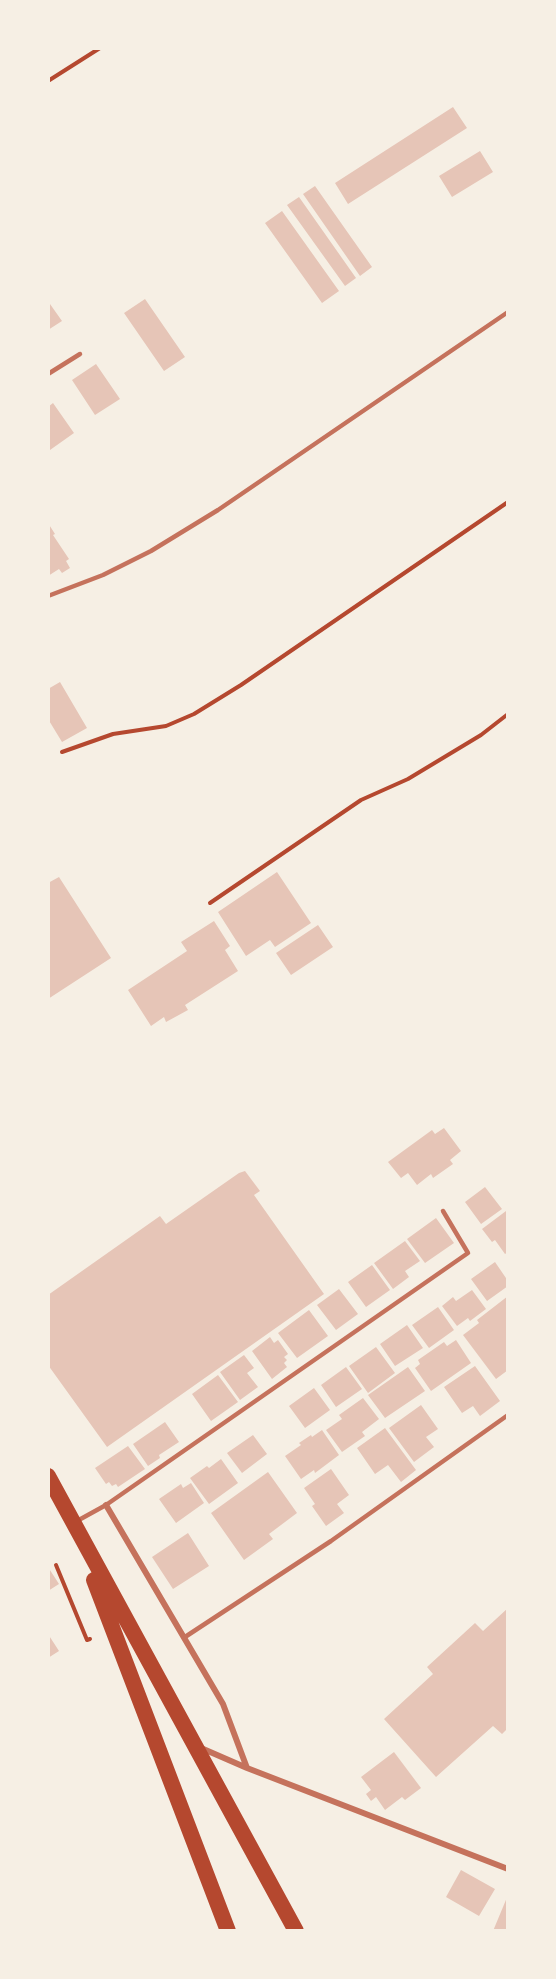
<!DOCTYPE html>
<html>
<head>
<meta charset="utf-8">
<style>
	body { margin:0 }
	#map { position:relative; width:556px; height:1979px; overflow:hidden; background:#f6efe4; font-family:Commissioner,sans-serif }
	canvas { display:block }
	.frame { position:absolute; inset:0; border:50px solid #f6efe4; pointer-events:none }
</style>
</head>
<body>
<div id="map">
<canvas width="556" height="1979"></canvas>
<div class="frame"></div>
</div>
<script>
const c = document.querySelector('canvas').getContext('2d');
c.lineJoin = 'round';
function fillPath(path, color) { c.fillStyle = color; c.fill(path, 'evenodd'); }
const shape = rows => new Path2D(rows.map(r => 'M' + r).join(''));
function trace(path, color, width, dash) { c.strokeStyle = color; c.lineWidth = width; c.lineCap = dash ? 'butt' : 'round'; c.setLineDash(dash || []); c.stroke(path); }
const building = shape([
	[453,107,467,128,348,204,335,183],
	[480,151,493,172,452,197,439,176],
	[315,186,372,267,360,276,303,194],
	[299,197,356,278,345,286,287,205],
	[282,211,339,291,322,303,265,223],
	[145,299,185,357,164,371,124,313],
	[50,304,62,321,48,330,48,305],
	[96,364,120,399,95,415,72,380],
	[53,403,74,433,50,450,48,446,48,407],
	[48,523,55,534,53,535,69,559,66,561,70,568,62,573,59,569,48,576],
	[60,682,87,728,62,742,48,719,48,689],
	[277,872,311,923,275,947,270,940,246,956,218,912],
	[59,877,111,958,48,999,48,883],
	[214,921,230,946,225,950,238,971,185,1005,188,1010,166,1022,164,1017,151,1026,128,990,187,951,181,942],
	[318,925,333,947,291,975,276,953],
	[444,1128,461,1151,450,1160,453,1164,433,1178,431,1174,417,1185,408,1173,401,1178,388,1162,432,1130,435,1134],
	[245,1171,260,1191,254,1195,324,1294,107,1447,48,1365,48,1295,160,1216,166,1224,239,1173],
	[485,1187,502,1209,481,1224,465,1202],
	[506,1211,508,1214,508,1252,505,1254,495,1240,492,1242,482,1229],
	[436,1218,454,1243,425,1263,407,1239],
	[405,1241,420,1261,405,1271,409,1277,393,1289,374,1263],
	[495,1262,508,1281,508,1286,487,1301,471,1279],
	[372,1265,390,1290,366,1307,348,1282],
	[339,1289,358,1314,336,1330,317,1305],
	[472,1290,486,1309,470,1321,468,1318,457,1326,442,1306,453,1297,456,1301],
	[508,1296,508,1370,496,1379,463,1335,479,1323,477,1320],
	[438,1307,454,1330,429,1348,412,1325],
	[309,1310,328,1336,297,1358,278,1333],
	[407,1325,423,1348,395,1366,380,1344],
	[270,1337,274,1343,278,1340,288,1354,284,1357,287,1360,284,1363,287,1367,272,1379,252,1351],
	[456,1340,471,1363,431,1391,415,1368,420,1364,418,1360,444,1342,447,1346],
	[376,1347,395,1373,368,1393,349,1366],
	[244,1355,254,1368,247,1373,258,1387,240,1400,220,1372],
	[475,1366,500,1401,480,1416,473,1406,462,1413,444,1387],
	[346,1367,362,1389,336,1407,321,1385],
	[408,1367,425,1391,385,1418,368,1395],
	[218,1375,238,1402,211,1421,192,1394],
	[314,1388,330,1410,305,1428,289,1406],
	[363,1398,379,1419,362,1432,365,1436,342,1452,326,1430,342,1419,339,1415],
	[421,1405,438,1429,426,1437,434,1447,414,1462,389,1428],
	[165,1422,179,1442,159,1455,160,1458,148,1466,133,1444],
	[385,1428,416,1470,401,1482,388,1465,375,1474,357,1448],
	[322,1430,339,1455,315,1473,314,1470,301,1479,285,1456,301,1445,299,1443,311,1435,312,1437],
	[253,1435,267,1454,242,1473,227,1453],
	[128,1446,145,1469,118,1487,116,1484,112,1486,109,1482,106,1484,95,1468],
	[221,1459,238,1483,209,1504,190,1478,207,1466,209,1468],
	[331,1469,349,1495,337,1504,344,1513,326,1526,312,1506,315,1504,304,1488],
	[268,1472,297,1513,269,1534,273,1539,244,1560,211,1513],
	[191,1483,204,1503,176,1523,159,1499,181,1484,183,1488],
	[188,1533,209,1566,173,1589,152,1557],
	[48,1567,59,1584,48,1591],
	[508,1608,508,1728,502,1734,493,1726,436,1777,384,1719,433,1674,427,1667,475,1623,483,1631],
	[48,1634,59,1651,48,1658],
	[394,1752,421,1788,405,1800,402,1797,385,1810,376,1797,371,1801,366,1794,371,1790,361,1777],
	[461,1870,495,1889,479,1916,446,1897],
	[508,1895,508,1931,493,1931]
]);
const path = shape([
	[48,81,100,48],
	[62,752,113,734,166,726,194,714,241,685,508,502],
	[210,903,361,800,408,779,481,735,508,714],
	[56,1565,87,1640,90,1639]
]);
const service = shape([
	[48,374,80,354],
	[48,596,103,575,151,551,218,510,508,312],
	[77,1521,106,1505,468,1253,443,1211],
	[185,1637,331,1541,508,1415]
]);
const minor = shape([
	[106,1505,223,1704,247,1768],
	[201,1748,247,1768,508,1869]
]);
const trunk = shape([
	[48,1476,296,1931],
	[94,1580,228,1931]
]);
fillPath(building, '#e6c5b7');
trace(path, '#b5482f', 4);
trace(service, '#c5725c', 4.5);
trace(minor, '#c5725c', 6);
trace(trunk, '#b5482f', 16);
</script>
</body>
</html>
